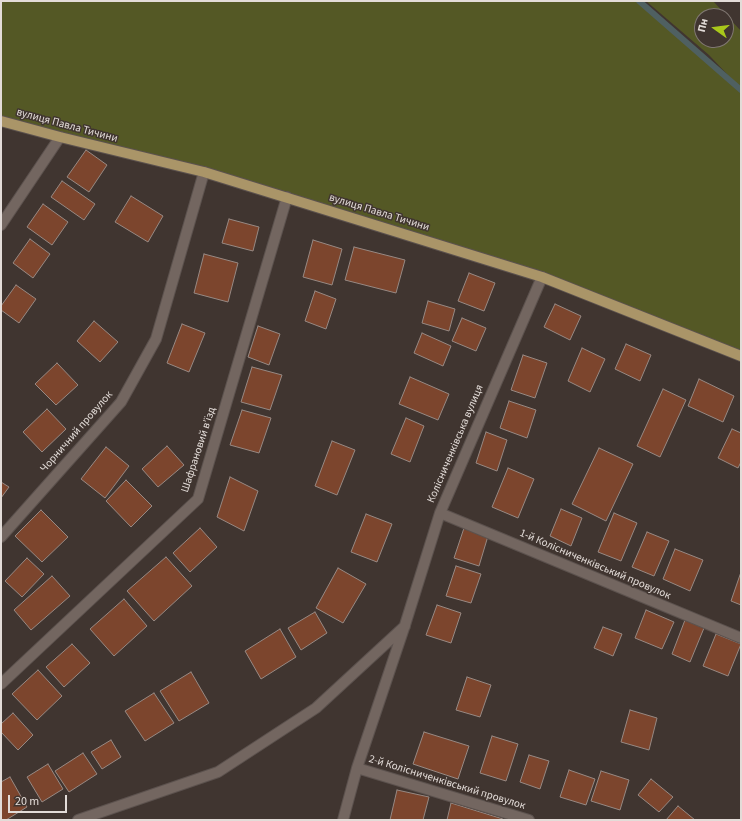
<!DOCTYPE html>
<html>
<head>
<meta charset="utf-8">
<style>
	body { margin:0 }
	#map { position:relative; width:742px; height:821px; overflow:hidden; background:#403530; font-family:"Source Sans 3",sans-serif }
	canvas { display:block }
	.frame { position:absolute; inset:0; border:2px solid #e3dcd8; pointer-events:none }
	.north { position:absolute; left:694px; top:8px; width:40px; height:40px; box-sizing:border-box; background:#403530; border:1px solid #817873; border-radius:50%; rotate:284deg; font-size:11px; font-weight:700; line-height:16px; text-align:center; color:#e3dcd8 }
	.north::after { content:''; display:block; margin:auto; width:14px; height:18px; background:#a9c71b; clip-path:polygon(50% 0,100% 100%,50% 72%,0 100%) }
	.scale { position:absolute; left:8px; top:795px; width:59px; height:18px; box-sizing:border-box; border:2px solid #e3dcd8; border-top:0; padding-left:5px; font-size:12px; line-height:14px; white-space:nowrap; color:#e3dcd8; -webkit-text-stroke:3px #403530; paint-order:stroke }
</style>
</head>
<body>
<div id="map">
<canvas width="742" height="821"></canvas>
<div class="frame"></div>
<div class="north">Пн</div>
<div class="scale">20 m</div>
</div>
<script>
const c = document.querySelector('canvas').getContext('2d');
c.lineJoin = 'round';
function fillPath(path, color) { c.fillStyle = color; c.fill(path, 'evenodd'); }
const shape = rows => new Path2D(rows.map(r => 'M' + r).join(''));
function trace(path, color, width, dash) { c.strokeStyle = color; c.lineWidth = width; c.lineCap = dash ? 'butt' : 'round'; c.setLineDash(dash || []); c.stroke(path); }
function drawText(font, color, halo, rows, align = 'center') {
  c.font = font + ' "Source Sans 3",sans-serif'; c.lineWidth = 3; c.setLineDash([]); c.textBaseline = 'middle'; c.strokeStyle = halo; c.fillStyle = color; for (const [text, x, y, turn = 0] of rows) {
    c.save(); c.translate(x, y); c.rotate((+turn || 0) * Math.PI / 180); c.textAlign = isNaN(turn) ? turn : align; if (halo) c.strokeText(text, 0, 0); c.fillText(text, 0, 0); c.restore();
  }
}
const green = shape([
	[1,1,639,1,741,93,741,356,542,277,1,117],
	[646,1,713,1,741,31,741,89,709,55],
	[702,16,726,16,726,40,702,40]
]);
const stream = shape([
	[639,1,741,90]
]);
const building = shape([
	[86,150,107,165,89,192,67,177,86,150],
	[62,181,95,204,84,220,51,197,62,181],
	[131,196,163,216,148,242,115,222,131,196],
	[43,204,68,222,52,245,27,227,43,204],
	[229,219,259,227,253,251,222,243,229,219],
	[30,239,50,254,33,278,13,263,30,239],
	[313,240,342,249,332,285,303,277,313,240],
	[354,247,405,260,396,293,345,280,354,247],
	[204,254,238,263,228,302,194,293,204,254],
	[469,273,495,283,484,311,458,301,469,273],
	[16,285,36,299,19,323,1,310,1,306,16,285],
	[315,291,336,299,326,329,305,321,315,291],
	[428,301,455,309,449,331,422,323,428,301],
	[555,304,581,316,570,340,544,327,555,304],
	[462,318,486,328,476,351,452,341,462,318],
	[94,321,118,342,100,362,77,341,94,321],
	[182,324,205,333,189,372,167,363,182,324],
	[258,326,280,334,269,365,248,357,258,326],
	[422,333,451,346,443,366,414,353,422,333],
	[626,344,651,355,640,381,615,369,626,344],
	[582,348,605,359,590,392,568,381,582,348],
	[523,355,547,363,535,398,511,390,523,355],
	[57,363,78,385,56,405,35,384,57,363],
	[252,367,282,375,270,410,241,402,252,367],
	[410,377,449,394,438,420,399,404,410,377],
	[699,379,734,396,723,422,688,406,699,379],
	[663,389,686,400,660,457,637,446,663,389],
	[509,401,536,410,527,438,500,428,509,401],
	[47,409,66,429,42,452,23,432,47,409],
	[242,410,271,418,259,453,230,445,242,410],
	[406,418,424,426,410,462,391,454,406,418],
	[732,429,741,433,741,462,738,468,718,458,732,429],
	[486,432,507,440,497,471,476,463,486,432],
	[332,441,355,450,337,495,315,486,332,441],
	[167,446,184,465,158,487,142,469,167,446],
	[106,447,129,466,105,498,81,479,106,447],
	[599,448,633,464,606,521,572,504,599,448],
	[508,468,534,479,518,518,492,507,508,468],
	[230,477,258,491,244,531,217,517,230,477],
	[126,480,152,506,131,527,106,501,126,480],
	[1,482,9,487,1,498,1,482],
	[561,509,582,518,571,546,550,536,561,509],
	[41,510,68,537,42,562,15,536,41,510],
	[614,513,637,523,621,561,598,552,614,513],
	[366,514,392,524,377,562,351,552,366,514],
	[200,528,217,547,190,572,173,553,200,528],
	[464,528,488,536,479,566,454,558,464,528],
	[647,532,669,541,654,576,632,567,647,532],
	[675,549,703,560,690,591,663,579,675,549],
	[166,557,192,586,154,621,127,591,166,557],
	[27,558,44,574,22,597,5,581,27,558],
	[456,566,481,574,471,603,446,596,456,566],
	[338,568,366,584,343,623,316,608,338,568],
	[741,572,741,605,731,601,741,572],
	[52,576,70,596,31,630,14,610,52,576],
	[124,599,147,626,114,656,90,629,124,599],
	[437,605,461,613,451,643,426,635,437,605],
	[646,610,674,622,662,649,635,638,646,610],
	[315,612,327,633,301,650,288,628,315,612],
	[685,620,704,628,690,662,672,654,685,620],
	[603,627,622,634,613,656,594,648,603,627],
	[280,629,296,657,261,679,245,651,280,629],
	[716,634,741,644,728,676,703,666,716,634],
	[72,644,90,663,64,687,46,667,72,644],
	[38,670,62,696,37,720,12,694,38,670],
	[191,672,209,703,179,721,160,691,191,672],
	[467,677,491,685,480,717,456,710,467,677],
	[154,693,174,723,145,741,125,711,154,693],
	[630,710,657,718,649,750,621,742,630,710],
	[13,713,33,735,18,750,1,732,1,724,13,713],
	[424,732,469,746,458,779,413,764,424,732],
	[492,736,518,744,506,781,480,773,492,736],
	[111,740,121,757,102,769,91,752,111,740],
	[83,753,97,774,69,792,55,771,83,753],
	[529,755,549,761,540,789,520,782,529,755],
	[48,764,63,789,42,802,27,777,48,764],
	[569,770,595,779,586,805,560,797,569,770],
	[601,771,629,780,620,810,591,801,601,771],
	[10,777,27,807,6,820,2,820,1,818,1,782,10,777],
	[651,779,673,797,659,812,638,795,651,779],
	[397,790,429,797,423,820,390,820,397,790],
	[451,803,503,819,503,820,447,820,451,803],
	[678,806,695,820,666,820,678,806]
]);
const minor = shape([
	[1,225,60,137],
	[440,513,741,638],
	[1,537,121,402,156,339,204,172],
	[1,684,198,499,287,197],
	[357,768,529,820],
	[78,820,218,772,316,708,405,626],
	[343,820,357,768,405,625,440,513,542,277]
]);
const major = shape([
	[1,121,60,137,204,172,233,181,542,277,741,356]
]);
const streetNames = [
	["вулиця Павла Тичини",67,126,15],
	["вулиця Павла Тичини",379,213,17],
	["Чорничний провулок",77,432,-49],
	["Колісниченківська вулиця",456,444,-67],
	["Шафрановий в'їзд",199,450,-72],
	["1-й Колісниченківський провулок",595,565,23],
	["2-й Колісниченківський провулок",447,783,17]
];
fillPath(green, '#545825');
trace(stream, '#4f6061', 6);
fillPath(building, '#7c452d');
trace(building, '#978983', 1);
trace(minor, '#5c524e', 12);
trace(major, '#5c524e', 12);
trace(minor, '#736660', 10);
trace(major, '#aa9568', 10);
drawText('11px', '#e3dcd8', '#403530', streetNames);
</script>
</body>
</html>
